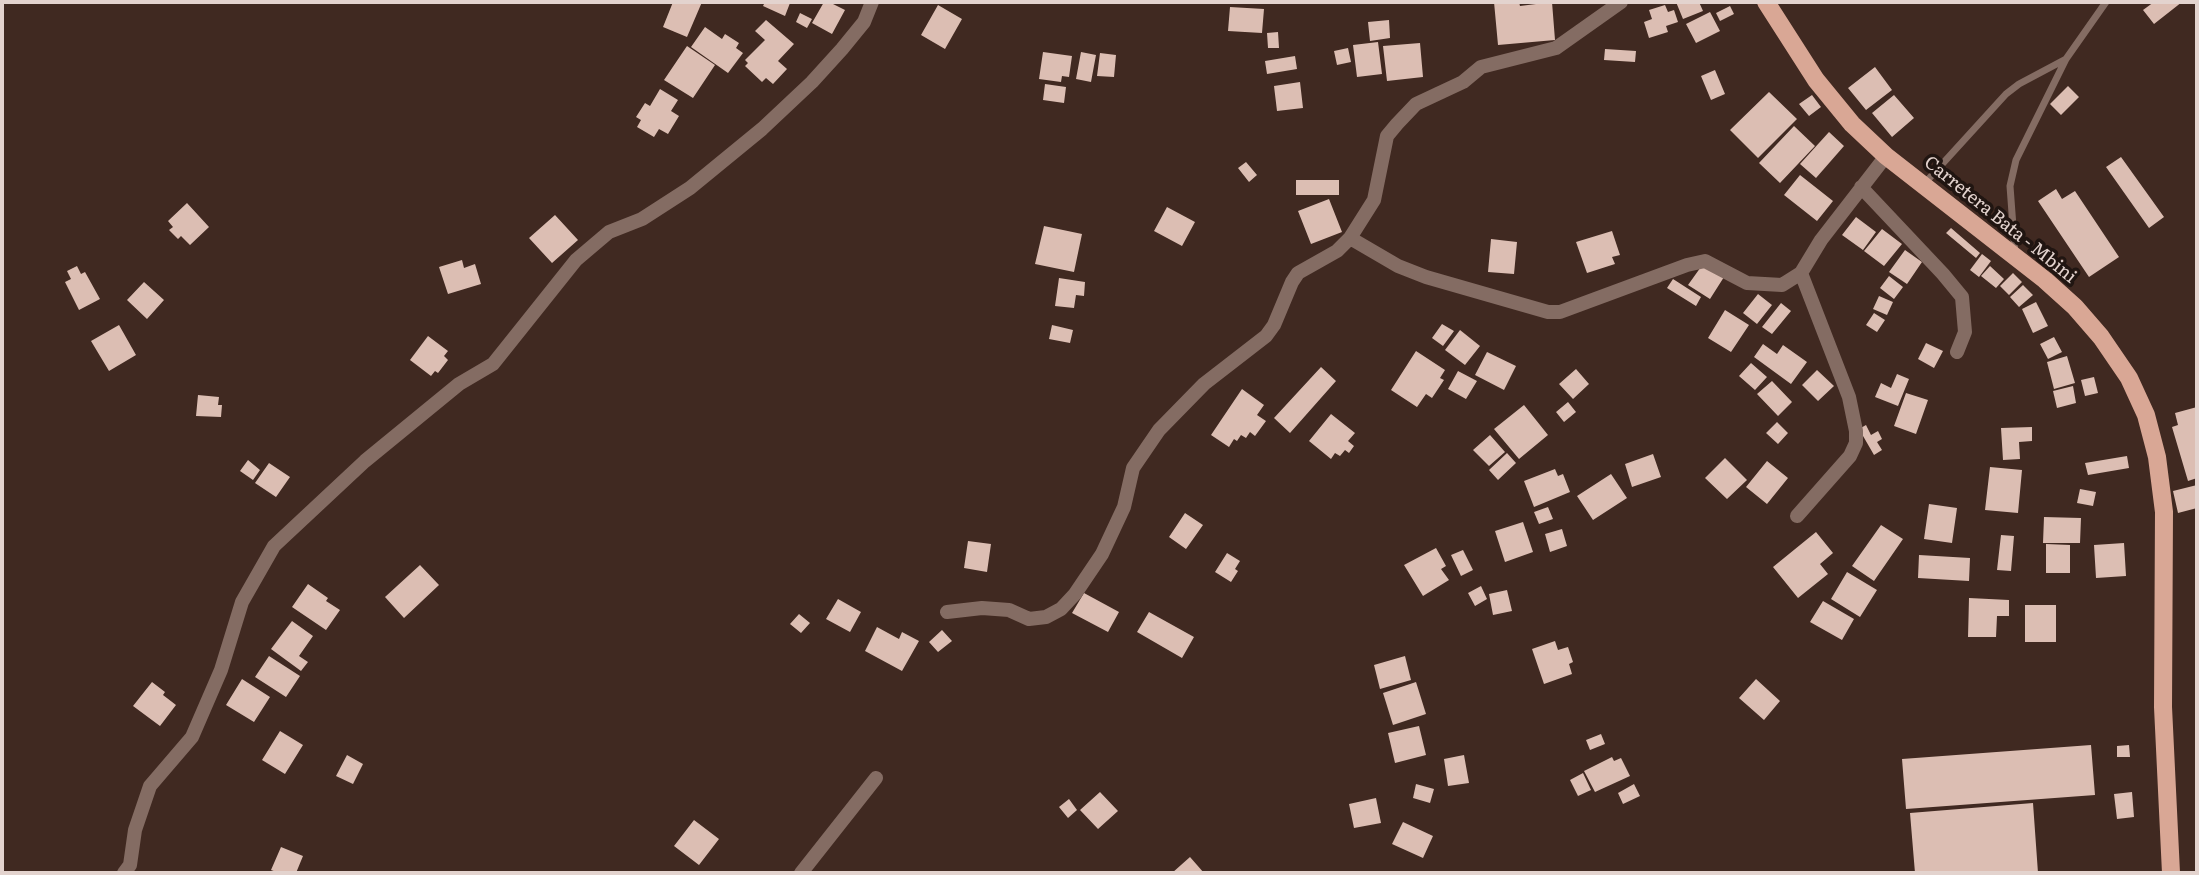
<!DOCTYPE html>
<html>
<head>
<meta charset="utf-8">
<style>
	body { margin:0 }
	#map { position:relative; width:2199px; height:875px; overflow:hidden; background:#402921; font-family:Literata,serif }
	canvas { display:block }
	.frame { position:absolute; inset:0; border:4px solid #e3d3ce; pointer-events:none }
</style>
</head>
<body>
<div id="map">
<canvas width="2199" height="875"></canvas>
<div class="frame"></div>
</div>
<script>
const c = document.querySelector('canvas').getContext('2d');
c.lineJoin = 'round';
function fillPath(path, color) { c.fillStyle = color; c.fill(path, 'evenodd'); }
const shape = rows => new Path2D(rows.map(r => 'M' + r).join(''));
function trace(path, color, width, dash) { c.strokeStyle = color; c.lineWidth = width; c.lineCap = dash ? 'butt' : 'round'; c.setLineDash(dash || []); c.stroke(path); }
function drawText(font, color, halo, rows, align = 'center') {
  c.font = font + ' Literata,serif'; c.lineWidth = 7; c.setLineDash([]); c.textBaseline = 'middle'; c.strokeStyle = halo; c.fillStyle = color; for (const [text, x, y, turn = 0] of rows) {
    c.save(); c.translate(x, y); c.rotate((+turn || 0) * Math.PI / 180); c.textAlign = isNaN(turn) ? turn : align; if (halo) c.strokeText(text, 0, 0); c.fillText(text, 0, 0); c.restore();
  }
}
const building = shape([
	[673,2,702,2,687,37,663,27],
	[765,2,787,2,790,3,785,16,763,6],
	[824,2,829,2,845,10,832,34,812,23],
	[1494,2,1519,2,1520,6,1536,4,1536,2,1552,2,1555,40,1498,45],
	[1676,2,1699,2,1703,11,1683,19],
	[2154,2,2182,2,2154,24,2143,10],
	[938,5,962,19,945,49,921,35],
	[1665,5,1668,12,1674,10,1678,22,1666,26,1668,32,1649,38,1644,22,1652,19,1649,10],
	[1730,6,1734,14,1720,21,1716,13],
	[1230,7,1264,9,1262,33,1228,31],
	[1710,12,1720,31,1696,43,1686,24],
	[800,13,812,19,807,28,796,22],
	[766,20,794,44,778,61,787,69,773,84,766,78,762,82,745,66,748,63,745,60,765,40,755,31],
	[1389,20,1390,38,1370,41,1368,22],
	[705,27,722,39,725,34,739,43,736,48,743,53,728,73,691,47],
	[1278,32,1279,48,1268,48,1267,33],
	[1378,42,1382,74,1357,77,1353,45],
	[1420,43,1423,77,1387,81,1383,46],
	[687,46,715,65,693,98,664,80],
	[1348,48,1351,62,1337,65,1334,51],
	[1605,49,1636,51,1635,62,1604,60],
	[1043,52,1072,56,1069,77,1062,76,1061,82,1039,79],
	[1081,52,1096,55,1091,82,1076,79],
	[1100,53,1116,55,1114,77,1097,76],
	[1295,56,1297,69,1267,74,1265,61],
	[1875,67,1892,90,1866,110,1848,88],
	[1715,70,1725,94,1711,100,1701,76],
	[1300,82,1303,108,1277,111,1274,86],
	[1045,84,1066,87,1064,103,1043,100],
	[2068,86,2079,97,2061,115,2050,104],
	[660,89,678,100,671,111,679,116,668,134,659,129,654,137,637,127,641,120,636,117,645,103,650,106],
	[1769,92,1797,119,1758,158,1730,130],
	[1812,95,1821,107,1809,116,1799,104],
	[1894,95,1914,118,1892,137,1872,113],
	[1794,126,1815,146,1780,183,1759,163],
	[1829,132,1844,146,1816,178,1800,164],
	[2121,157,2164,217,2149,228,2106,167],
	[1246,162,1257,175,1249,182,1238,168],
	[1800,175,1833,201,1817,221,1784,195],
	[1296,180,1339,180,1339,195,1296,195],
	[2056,189,2062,199,2075,191,2119,257,2089,277,2038,201],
	[1329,199,1342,232,1311,244,1298,211],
	[187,203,209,227,190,245,181,236,178,239,169,230,173,227,168,221],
	[1167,207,1195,222,1182,246,1154,231],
	[555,215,578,240,552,263,529,238],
	[1856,217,1876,232,1863,250,1842,235],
	[1044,226,1082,234,1074,272,1035,264],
	[1951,228,1980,253,1976,258,1946,233],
	[1882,229,1902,244,1884,266,1864,251],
	[1612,231,1620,255,1612,257,1615,264,1587,273,1576,242],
	[1491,239,1517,242,1514,274,1488,272],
	[1905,250,1922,262,1907,284,1889,272],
	[1982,254,1991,261,1979,277,1970,270],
	[462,260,464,268,475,264,481,284,448,294,439,267],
	[1703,264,1724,277,1710,299,1688,285],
	[77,266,81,274,85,272,100,299,79,310,65,282,71,279,67,271],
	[1990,266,2004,279,1996,288,1981,276],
	[2013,273,2022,282,2009,295,2000,286],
	[1889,276,1903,287,1894,299,1880,288],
	[1059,278,1085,282,1084,296,1076,295,1074,308,1055,306],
	[1673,279,1701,297,1696,306,1667,288],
	[144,282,164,300,147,319,127,300],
	[2023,285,2033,295,2019,307,2010,297],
	[1758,294,1772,305,1757,324,1743,313],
	[1879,296,1893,302,1887,315,1873,309],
	[2036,302,2048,326,2033,333,2022,309],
	[1781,303,1791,311,1772,334,1762,327],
	[1725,310,1749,325,1731,352,1708,338],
	[1874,313,1885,320,1877,332,1866,325],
	[1442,324,1454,331,1443,346,1432,338],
	[119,325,136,355,109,371,91,341],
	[1052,325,1073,330,1070,343,1049,339],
	[1460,330,1480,346,1465,365,1445,350],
	[428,336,448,351,444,356,448,360,438,373,435,371,431,376,410,360],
	[2054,337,2062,352,2048,359,2040,344],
	[1926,343,1943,351,1934,368,1918,359],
	[1763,344,1777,354,1783,345,1807,362,1791,384,1754,357],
	[1416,351,1445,370,1440,378,1444,380,1432,398,1426,394,1417,407,1391,390],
	[1487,352,1516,366,1504,390,1475,375],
	[2067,356,2075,383,2054,389,2047,362],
	[1751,363,1767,377,1755,390,1739,376],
	[1321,367,1336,381,1290,433,1274,418],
	[1576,369,1589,384,1573,399,1559,384],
	[1817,370,1834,386,1818,401,1802,385],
	[1458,371,1477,381,1466,399,1448,389],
	[1897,374,1909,379,1898,406,1875,397,1881,383,1891,388],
	[2094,377,2098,393,2085,396,2081,380],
	[1772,381,1792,402,1778,416,1757,394],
	[2073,386,2076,403,2057,408,2053,391],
	[1242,389,1264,405,1257,415,1266,421,1255,436,1250,432,1246,438,1241,435,1237,441,1234,439,1229,447,1211,435],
	[1906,393,1928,400,1916,434,1894,426],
	[198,395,219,397,218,405,222,405,221,417,196,416],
	[1568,402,1576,412,1564,422,1556,412],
	[1524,405,1548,435,1519,459,1494,429],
	[2197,407,2197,478,2188,481,2172,427,2178,425,2175,413],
	[1331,414,1355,433,1348,441,1354,446,1349,453,1345,450,1340,456,1335,453,1331,459,1309,441],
	[1777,422,1788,433,1778,444,1766,433],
	[1866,425,1871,435,1878,431,1882,439,1877,442,1882,450,1874,455,1859,429],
	[2032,427,2032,441,2019,442,2020,459,2003,460,2001,428],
	[1490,435,1505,452,1489,466,1473,450],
	[1507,453,1516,463,1498,480,1489,470],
	[1653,454,1661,477,1632,487,1625,464],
	[2127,456,2129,468,2088,475,2085,463],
	[1725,458,1747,480,1727,499,1705,478],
	[248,460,260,470,253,480,240,471],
	[1767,461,1788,478,1767,504,1746,487],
	[269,463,290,477,276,497,255,483],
	[1990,467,2022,470,2018,513,1985,510],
	[1555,469,1558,476,1563,474,1570,492,1534,507,1524,481],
	[1611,474,1627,498,1593,520,1577,496],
	[2197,485,2197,508,2178,513,2173,491],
	[2080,489,2096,492,2093,506,2077,503],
	[1929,504,1957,508,1952,543,1924,539],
	[1548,507,1553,519,1539,524,1534,512],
	[1185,513,1203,525,1186,549,1169,537],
	[2044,517,2081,518,2080,543,2043,543],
	[1523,522,1533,552,1505,562,1495,531],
	[1881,525,1903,539,1874,581,1852,566],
	[1562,529,1567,546,1550,552,1545,534],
	[1816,532,1833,553,1820,564,1828,574,1798,598,1773,567],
	[2001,535,2014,536,2011,571,1997,570],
	[968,541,991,544,987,572,964,568],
	[2124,543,2126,576,2096,578,2094,545],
	[2046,544,2070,545,2070,573,2046,573],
	[1436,548,1446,566,1441,569,1449,580,1423,596,1404,565],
	[1463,550,1473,570,1461,576,1451,555],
	[1227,553,1240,561,1235,569,1238,571,1231,582,1215,572],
	[1919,555,1970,558,1969,581,1918,578],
	[420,565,439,585,404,618,385,597],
	[1847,572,1877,590,1860,617,1831,599],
	[308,584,328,598,326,601,340,610,326,630,292,607],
	[1481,586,1487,599,1475,606,1468,593],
	[1507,590,1512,611,1493,615,1489,594],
	[1084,593,1119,612,1108,632,1072,613],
	[1969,598,2009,600,2009,616,1997,616,1996,637,1968,637],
	[838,599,861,612,850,632,826,619],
	[1823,601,1854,619,1842,640,1810,622],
	[2025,605,2056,605,2056,642,2025,642],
	[1149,612,1194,637,1182,658,1137,632],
	[799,614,810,623,801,633,790,624],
	[292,621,313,636,299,656,308,662,301,671,271,649],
	[877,627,899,639,902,632,919,641,902,671,865,651],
	[942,630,952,641,938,652,929,642],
	[1555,641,1558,650,1568,647,1573,662,1569,664,1572,674,1544,684,1532,649],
	[269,656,300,676,286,697,255,677],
	[1405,656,1411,680,1380,689,1374,665],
	[242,679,270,697,254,722,226,705],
	[1756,679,1780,701,1764,720,1739,698],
	[152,682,165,692,163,695,176,705,160,726,133,706],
	[1416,682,1426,714,1393,725,1383,693],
	[1419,726,1426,755,1395,763,1388,733],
	[280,731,303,745,285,774,262,760],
	[1601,734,1605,744,1590,750,1586,740],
	[2091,745,2095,795,1906,809,1902,759],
	[2129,745,2130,757,2117,757,2117,746],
	[347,755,363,764,353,784,336,776],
	[1464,755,1469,783,1448,786,1444,759],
	[1612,757,1614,761,1621,758,1630,776,1595,792,1584,771],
	[1583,773,1591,790,1578,796,1570,780],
	[1416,784,1434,789,1430,803,1413,798],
	[1634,784,1640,796,1623,804,1618,793],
	[1100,792,1118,811,1098,829,1080,810],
	[2132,792,2134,817,2117,819,2114,794],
	[1376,798,1381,823,1354,828,1349,804],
	[1069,799,1077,810,1068,818,1059,807],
	[2033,803,2038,873,1915,873,1910,813],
	[694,820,719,839,699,865,674,846],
	[1403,822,1433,836,1423,858,1392,844],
	[281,847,303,856,296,873,279,873,271,870],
	[1190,857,1204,873,1172,873]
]);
const service = shape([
	[1924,184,2006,94,2019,84,2066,59],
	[2015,254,2010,186,2016,160,2066,59,2106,2]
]);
const minor = shape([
	[1861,187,1943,274,1962,297,1965,332,1957,352],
	[1350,238,1398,266,1426,277,1548,312,1560,312,1687,265,1705,261,1747,283,1782,285,1801,273,1821,240,1886,156],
	[1797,516,1850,456,1856,443,1856,431,1849,397,1801,273],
	[947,612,982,608,1009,610,1029,619,1046,617,1061,609,1075,594,1102,554,1124,507,1133,468,1159,430,1204,384,1266,336,1274,325,1292,282,1298,273,1337,251,1350,238,1374,200,1387,136,1397,124,1416,104,1463,82,1481,67,1556,48,1621,2],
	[124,873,130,865,135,830,150,786,192,737,221,670,242,602,274,546,365,461,459,384,493,364,576,260,609,232,642,219,690,188,762,129,812,82,842,49,864,22,872,2],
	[801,873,876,778]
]);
const primary = shape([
	[1766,2,1816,80,1852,124,1886,156,2045,280,2075,307,2101,337,2129,378,2146,415,2157,457,2164,512,2163,707,2171,873]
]);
const streetNames = [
	["Carretera Bata - Mbini",2000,220,39]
];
fillPath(building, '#dcbeb3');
trace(service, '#846c63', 7);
trace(minor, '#846c63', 14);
trace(primary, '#d9a795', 18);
drawText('18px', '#e3d3ce', '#201511', streetNames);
</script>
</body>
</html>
